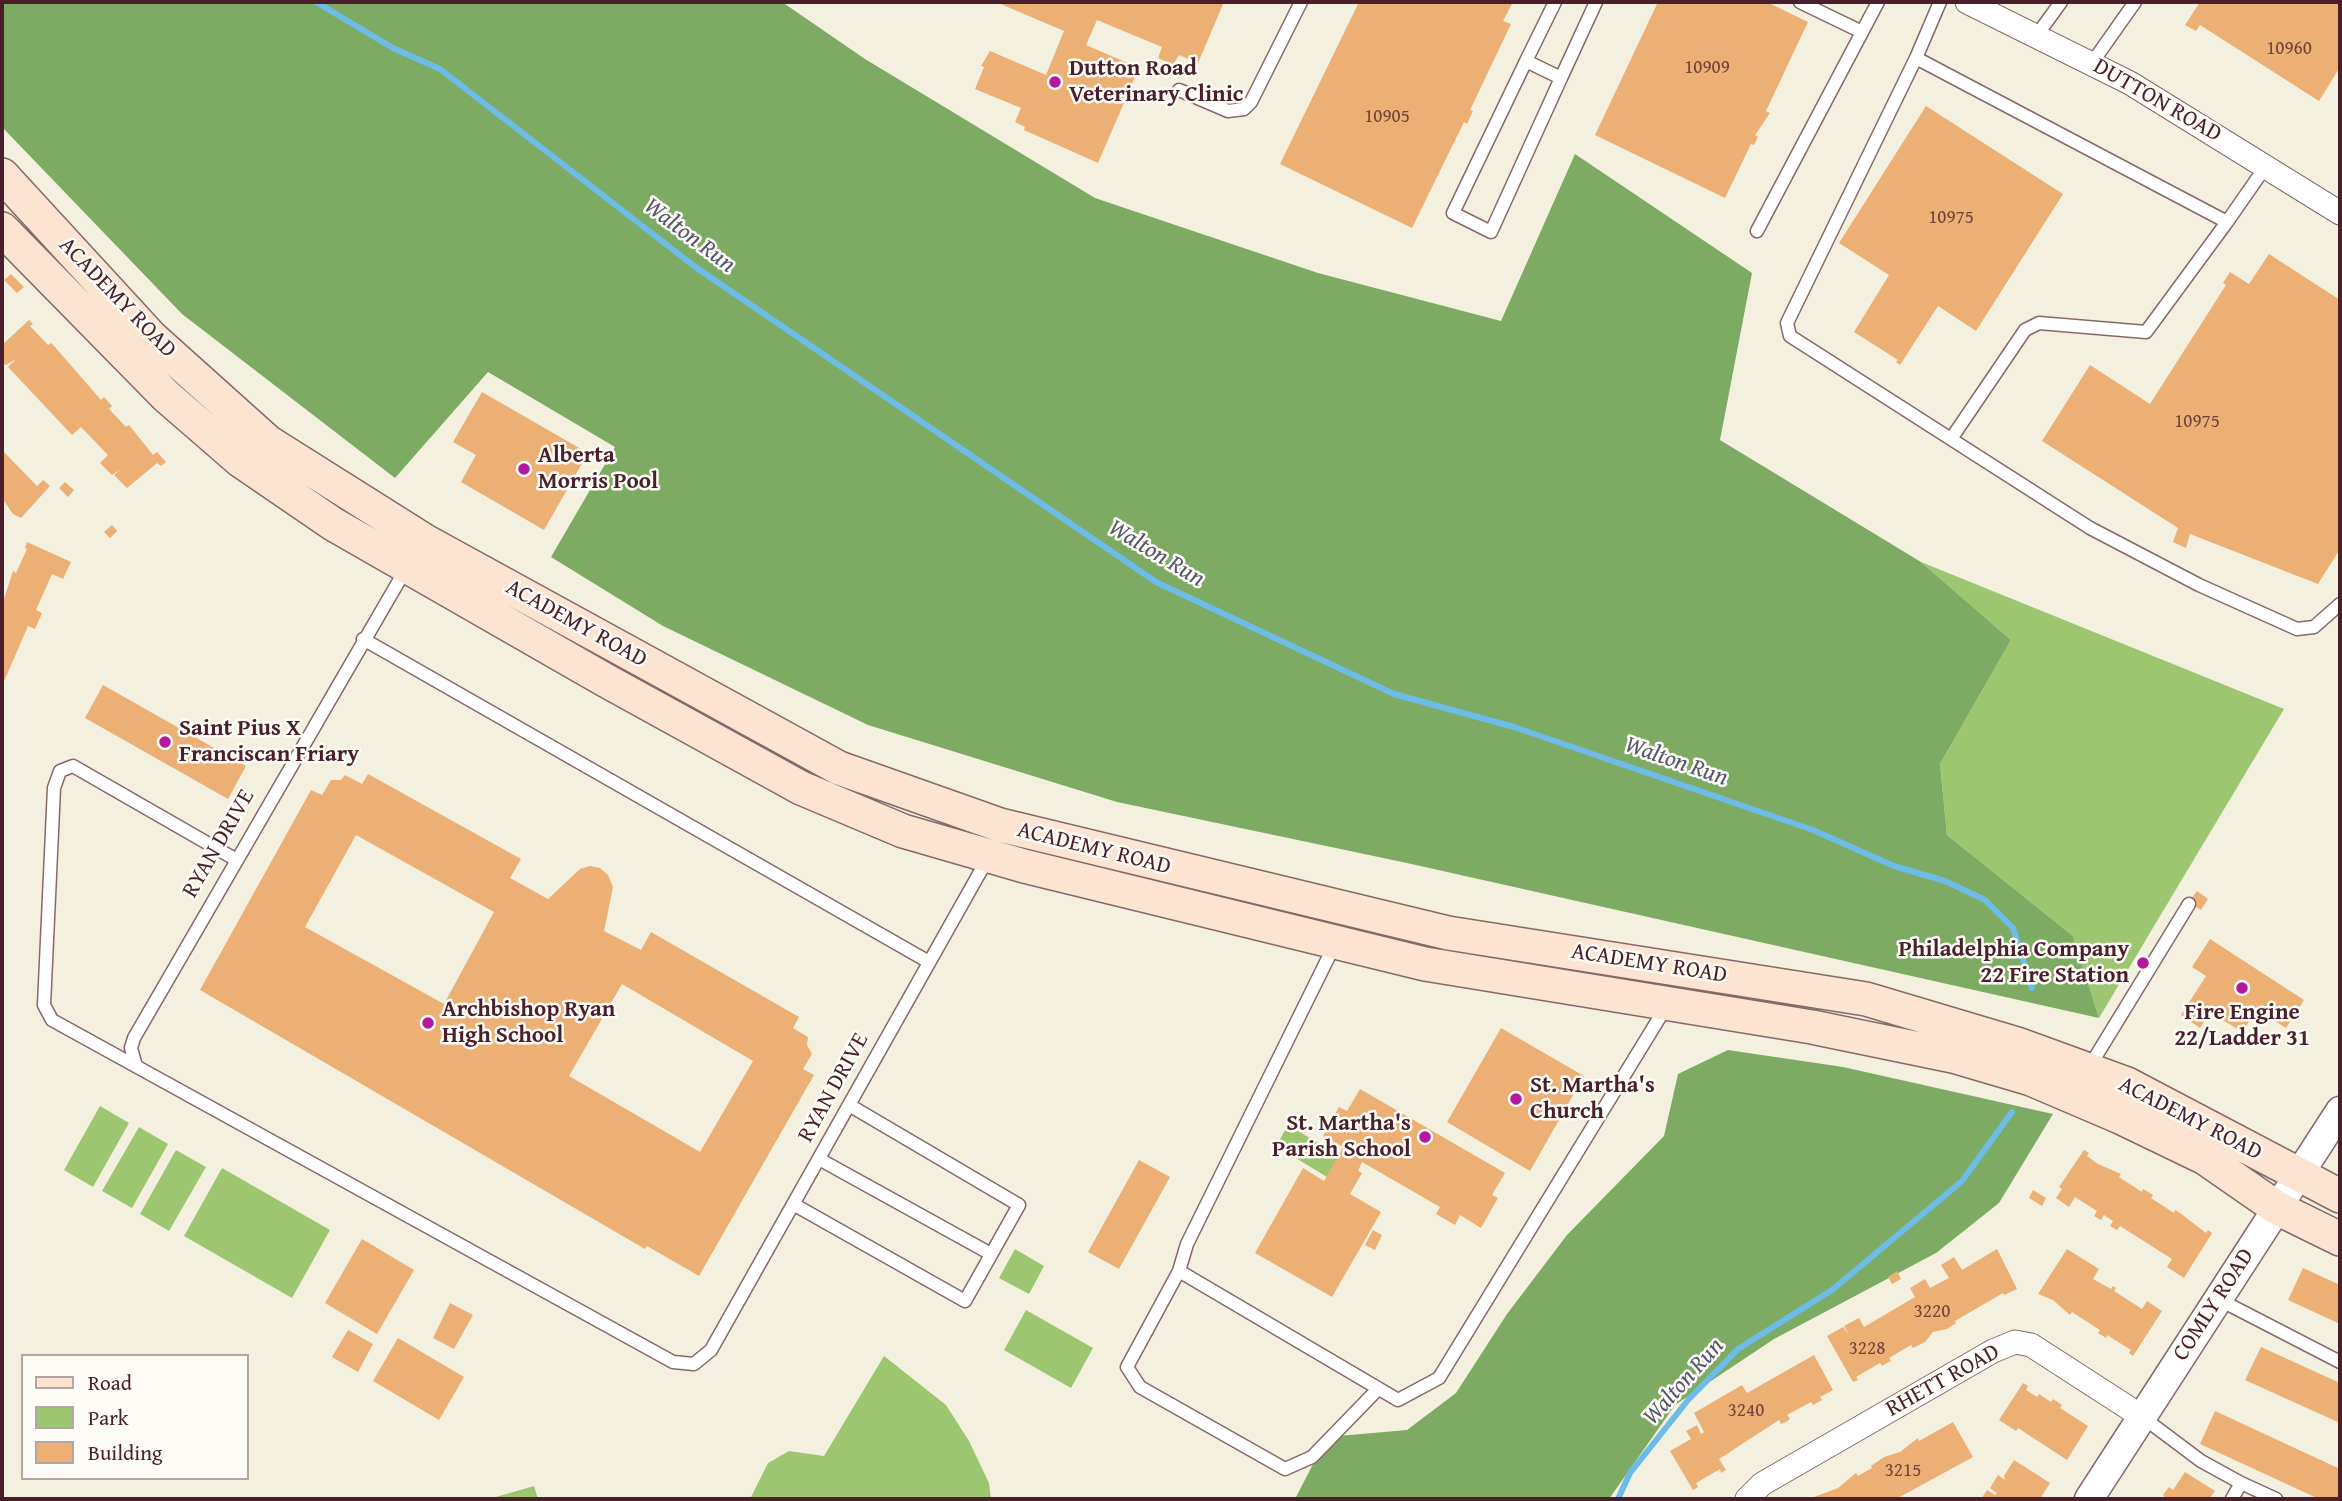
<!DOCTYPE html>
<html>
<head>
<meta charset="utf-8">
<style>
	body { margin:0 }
	#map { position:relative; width:2342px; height:1501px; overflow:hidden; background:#f4f0df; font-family:"Gentium Book Plus",serif }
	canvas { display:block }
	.frame { position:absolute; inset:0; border:4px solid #4a1f2b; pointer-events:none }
	.legend { position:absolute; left:21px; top:1354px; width:228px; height:126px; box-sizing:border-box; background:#fdfcf7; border:2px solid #b5a4a5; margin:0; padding:9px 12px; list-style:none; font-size:21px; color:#4a1f2b }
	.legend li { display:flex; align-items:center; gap:14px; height:35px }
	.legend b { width:35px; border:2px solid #b5a4a5 }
</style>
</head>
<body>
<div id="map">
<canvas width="2342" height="1501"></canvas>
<div class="frame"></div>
<ul class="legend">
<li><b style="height:9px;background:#fde4d1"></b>Road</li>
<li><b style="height:19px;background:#9dc671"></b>Park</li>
<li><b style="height:19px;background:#ecaf74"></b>Building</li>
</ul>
</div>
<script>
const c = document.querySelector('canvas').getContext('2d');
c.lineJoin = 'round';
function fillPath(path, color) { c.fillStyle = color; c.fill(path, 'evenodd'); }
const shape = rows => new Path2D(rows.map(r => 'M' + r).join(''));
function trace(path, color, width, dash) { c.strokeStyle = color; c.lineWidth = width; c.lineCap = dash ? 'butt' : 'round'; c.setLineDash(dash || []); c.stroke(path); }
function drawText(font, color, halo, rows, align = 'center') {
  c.font = font + ' "Gentium Book Plus",serif'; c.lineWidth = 5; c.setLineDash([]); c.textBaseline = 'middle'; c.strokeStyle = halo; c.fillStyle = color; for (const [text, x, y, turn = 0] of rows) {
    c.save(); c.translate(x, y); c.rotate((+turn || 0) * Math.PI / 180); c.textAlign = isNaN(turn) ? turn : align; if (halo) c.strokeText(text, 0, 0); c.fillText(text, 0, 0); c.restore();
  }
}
const green = shape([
	[1921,562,2284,709,2099,1018,2073,936,1947,835,1940,764,2011,640],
	[100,1106,129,1123,93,1187,64,1170],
	[1288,1125,1340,1156,1327,1177,1276,1146],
	[139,1127,168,1144,132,1208,102,1191],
	[176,1150,206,1167,169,1231,140,1214],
	[222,1168,330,1230,292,1298,184,1236],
	[1015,1249,1044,1266,1029,1294,999,1278],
	[1026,1310,1093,1348,1071,1388,1004,1350],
	[884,1356,946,1405,969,1441,989,1483,991,1499,750,1499,768,1463,789,1451,824,1456],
	[534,1486,538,1499,489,1499]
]);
const forest = shape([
	[2,2,782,2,865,59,1095,198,1318,273,1501,321,1575,154,1752,273,1720,440,1921,562,2011,640,1940,764,1947,835,2073,936,2099,1018,1407,863,1117,802,868,725,663,626,551,557,615,447,488,372,395,478,182,314,2,127],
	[1728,1050,1843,1067,2053,1114,1999,1203,1936,1253,1774,1339,1675,1405,1609,1499,1295,1499,1327,1437,1407,1430,1456,1393,1507,1314,1567,1235,1664,1136,1678,1074]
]);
const stream = shape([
	[316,2,393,48,440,69,694,266,1156,582,1394,694,1514,727,1813,830,1894,866,1945,881,1985,900,2013,928,2032,988],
	[1618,1499,1630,1473,1688,1400,1738,1349,1832,1290,1962,1181,2012,1112]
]);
const building = shape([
	[996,2,1224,2,1198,63,1179,55,1173,65,1158,58,1162,47,1097,20,1086,45,1139,68,1098,163,1024,130,1025,127,1015,122,1021,108,975,89,984,67,981,66,990,51,1046,75,1064,31],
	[1359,2,1513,2,1503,21,1511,24,1470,110,1473,111,1467,124,1464,122,1412,228,1280,164],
	[1658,2,1767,2,1808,22,1766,111,1770,113,1755,135,1758,137,1754,145,1751,144,1725,198,1595,135],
	[2200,2,2340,2,2340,67,2319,101,2200,25,2196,31,2185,25],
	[1926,106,2063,194,1976,331,1938,306,1900,365,1896,362,1898,360,1854,332,1889,275,1839,243],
	[2269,254,2340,300,2340,549,2318,584,2190,534,2186,548,2173,542,2178,528,2042,441,2090,365,2150,404,2226,285,2223,283,2230,272,2249,284],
	[11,274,24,287,17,293,4,280],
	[29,320,33,324,30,326,48,345,51,343,55,347,101,400,104,397,112,406,109,409,126,427,129,425,153,455,157,452,166,462,161,466,157,463,127,488,114,475,121,469,112,475,100,463,108,455,81,427,72,435,8,367,16,359,6,365,2,363,2,345],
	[482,392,588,453,544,530,461,482,476,455,453,442],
	[2,450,37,486,43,480,50,486,21,518,13,514,2,498],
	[65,482,74,490,68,497,59,488],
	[112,525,117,531,110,538,104,532],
	[27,542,71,562,63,579,52,574,36,610,42,613,35,629,28,626,2,686,2,605,13,571,16,573,27,549,25,548],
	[103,685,246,766,228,799,85,718],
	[368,774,521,859,510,878,548,899,580,869,590,866,600,868,608,875,613,887,604,931,641,950,651,932,799,1017,793,1028,808,1037,807,1045,812,1054,803,1069,814,1075,699,1276,647,1246,645,1249,200,990,311,790,322,795,331,780,341,780,345,775,362,784],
	[356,835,494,912,444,1004,305,927],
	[622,984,753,1061,700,1152,569,1076],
	[2197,891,2208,899,2201,910,2189,902],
	[2210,939,2304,1000,2286,1028,2257,1010,2242,1032,2210,1012,2200,1028,2181,1015,2206,976,2192,967],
	[1501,1028,1584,1076,1530,1171,1447,1122],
	[1360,1089,1505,1173,1492,1195,1498,1198,1481,1228,1460,1215,1455,1225,1436,1214,1440,1207,1362,1162,1358,1171,1362,1173,1350,1194,1381,1212,1332,1297,1255,1253,1303,1168,1324,1181,1343,1147,1323,1136,1339,1107,1347,1111],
	[2084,1150,2089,1153,2087,1156,2098,1164,2121,1174,2119,1177,2142,1192,2143,1189,2153,1195,2151,1198,2174,1213,2175,1210,2180,1213,2206,1233,2208,1230,2212,1233,2184,1278,2167,1267,2172,1259,2120,1226,2117,1230,2110,1226,2113,1221,2104,1215,2101,1220,2094,1216,2097,1211,2075,1197,2069,1207,2056,1198,2062,1189,2059,1187],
	[1139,1160,1170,1177,1119,1269,1088,1252],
	[2033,1190,2046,1198,2042,1206,2029,1198],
	[1373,1230,1382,1235,1375,1250,1365,1245],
	[362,1239,414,1270,377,1334,325,1303],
	[1997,1249,2017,1289,2004,1295,2003,1293,1955,1321,1956,1323,1947,1329,1933,1332,1925,1342,1913,1348,1911,1345,1889,1358,1891,1361,1887,1363,1882,1366,1880,1363,1856,1377,1858,1380,1853,1382,1827,1336,1843,1327,1849,1335,1844,1326,1859,1318,1864,1327,1915,1297,1910,1288,1925,1279,1930,1288,1949,1278,1941,1265,1954,1257,1962,1270],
	[2067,1249,2099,1269,2093,1279,2111,1289,2113,1286,2116,1288,2114,1291,2142,1309,2147,1301,2162,1311,2133,1356,2129,1353,2131,1350,2107,1335,2106,1338,2098,1333,2100,1330,2072,1312,2070,1315,2053,1300,2038,1294],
	[2303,1268,2340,1285,2340,1324,2288,1300],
	[1897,1271,1901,1279,1892,1284,1888,1277],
	[450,1303,473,1315,454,1349,433,1338],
	[348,1330,373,1344,358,1372,332,1357],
	[398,1338,464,1377,439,1420,373,1381],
	[2261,1347,2340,1383,2340,1423,2245,1380],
	[1814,1355,1833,1390,1820,1397,1822,1400,1813,1405,1811,1402,1787,1415,1790,1419,1786,1422,1781,1424,1779,1420,1719,1459,1726,1470,1721,1473,1720,1469,1696,1483,1698,1487,1693,1490,1670,1451,1691,1439,1686,1431,1697,1425,1701,1434,1704,1432,1694,1413,1742,1385,1747,1393],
	[2023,1383,2028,1386,2026,1390,2037,1397,2039,1394,2051,1402,2053,1399,2062,1405,2060,1408,2088,1426,2067,1460,2018,1428,2016,1431,1999,1420],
	[2215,1411,2340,1469,2340,1499,2319,1499,2200,1444],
	[1953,1422,1973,1457,1896,1499,1814,1497,1838,1488,1856,1473,1858,1476,1872,1468,1871,1466,1884,1457,1900,1452,1918,1438,1919,1441],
	[2014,1460,2050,1483,2040,1499,1981,1499,1987,1490,1995,1495,1997,1493,1990,1488,1998,1475,2005,1480,2004,1476],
	[2185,1472,2215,1491,2209,1499,2166,1499,2163,1495,2169,1487,2173,1490]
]);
const service = shape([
	[1555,2,1526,61,1561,78,1596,2],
	[1800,2,1862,32],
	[1940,2,1916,58,2227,222,2266,166],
	[2037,35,2061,2],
	[1916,58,1787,323,1790,336,2090,528,2199,585,2297,629,2314,627,2340,604],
	[1526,61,1453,213,1491,232,1561,78],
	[2092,63,2135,2],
	[1179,90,1228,111,1244,109,1251,102,1301,2],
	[1757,231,1878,2],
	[1951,439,2025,330,2039,323,2146,332,2227,222],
	[363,639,929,962],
	[235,859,73,766,60,771,54,788,44,1005,52,1020,673,1362,694,1364,711,1350,988,858],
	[1335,944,1187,1244,1179,1271,1398,1400,1439,1378,1666,1007],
	[136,1066,131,1048,134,1038,407,567],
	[2088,1069,2189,904],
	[819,1159,991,1254],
	[793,1204,965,1301,1019,1205,849,1105],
	[1179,1271,1127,1367,1140,1387,1285,1469,1312,1457,1378,1389],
	[2218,1299,2340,1362],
	[2141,1416,2201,1461,2241,1483,2232,1499],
	[2241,1483,2276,1499]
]);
const minor = shape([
	[1967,2,2130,83,2340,213],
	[1747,1499,1762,1484,1993,1351,2015,1342,2031,1345,2141,1416]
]);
const tertiary = shape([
	[2089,1499,2340,1111]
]);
const secondary = shape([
	[2,175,151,337,268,442,425,541,839,768,1000,825,1448,933,1866,999,2017,1044,2127,1084,2340,1196],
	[2,229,166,396,241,461,333,524,605,680,801,788,903,831,1024,866,1425,964,1812,1027,1953,1056,2031,1079,2120,1117,2205,1158,2277,1208,2340,1239]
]);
const markers = [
	[1055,82,7,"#b5179e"],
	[524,469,7,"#b5179e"],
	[165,742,7,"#b5179e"],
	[2143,963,7,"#b5179e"],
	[2242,988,7,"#b5179e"],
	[428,1023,7,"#b5179e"],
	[1516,1099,7,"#b5179e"],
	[1425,1137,7,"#b5179e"]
];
const numberNames = [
	["10960",2289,49],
	["10909",1707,68],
	["10905",1387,117],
	["10975",1951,218],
	["10975",2197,422],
	["3220",1932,1312],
	["3228",1867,1349],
	["3240",1746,1411],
	["3215",1903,1471]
];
const poiNames = [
	["Dutton Road",1069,69],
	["Veterinary Clinic",1069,95],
	["Alberta",538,456],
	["Morris Pool",538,482],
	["Saint Pius X",179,729],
	["Franciscan Friary",179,755],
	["Philadelphia Company",2129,950,"right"],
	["22 Fire Station",2129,976,"right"],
	["Archbishop Ryan",442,1010],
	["High School",442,1036],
	["Fire Engine",2242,1013,"center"],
	["22/Ladder 31",2242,1039,"center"],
	["St. Martha's",1530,1086],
	["Church",1530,1112],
	["St. Martha's",1411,1124,"right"],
	["Parish School",1411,1150,"right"]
];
const streetNames = [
	["DUTTON ROAD",2157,101,30],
	["ACADEMY ROAD",117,298,46],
	["ACADEMY ROAD",576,624,29],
	["RYAN DRIVE",219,844,-60],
	["ACADEMY ROAD",1094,849,14],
	["ACADEMY ROAD",1649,964,9],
	["RYAN DRIVE",834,1088,-61],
	["ACADEMY ROAD",2190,1119,27],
	["COMLY ROAD",2214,1305,-57],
	["RHETT ROAD",1943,1381,-29]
];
const waterNames = [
	["Walton Run",689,236,37],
	["Walton Run",1156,554,31],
	["Walton Run",1676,762,19],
	["Walton Run",1684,1382,-48]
];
fillPath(green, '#9dc671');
fillPath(forest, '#7eab63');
trace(stream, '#6cbce7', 6);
fillPath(building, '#ecaf74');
trace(service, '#86686a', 15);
trace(minor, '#86686a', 25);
trace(tertiary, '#86686a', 31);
trace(secondary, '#86686a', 36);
trace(service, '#fff', 12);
trace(minor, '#fff', 23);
trace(tertiary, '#fff', 28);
trace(secondary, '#fde4d1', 33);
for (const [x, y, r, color] of markers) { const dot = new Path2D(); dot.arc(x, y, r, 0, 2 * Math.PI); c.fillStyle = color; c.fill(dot); trace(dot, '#fdfcf7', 2.5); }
drawText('19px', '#72433d', null, numberNames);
drawText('bold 23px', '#4a1f2b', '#fdfcf7', poiNames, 'left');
drawText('23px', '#4a1f2b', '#fdfcf7', streetNames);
drawText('italic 24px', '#56566d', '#fdfcf7', waterNames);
</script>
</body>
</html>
